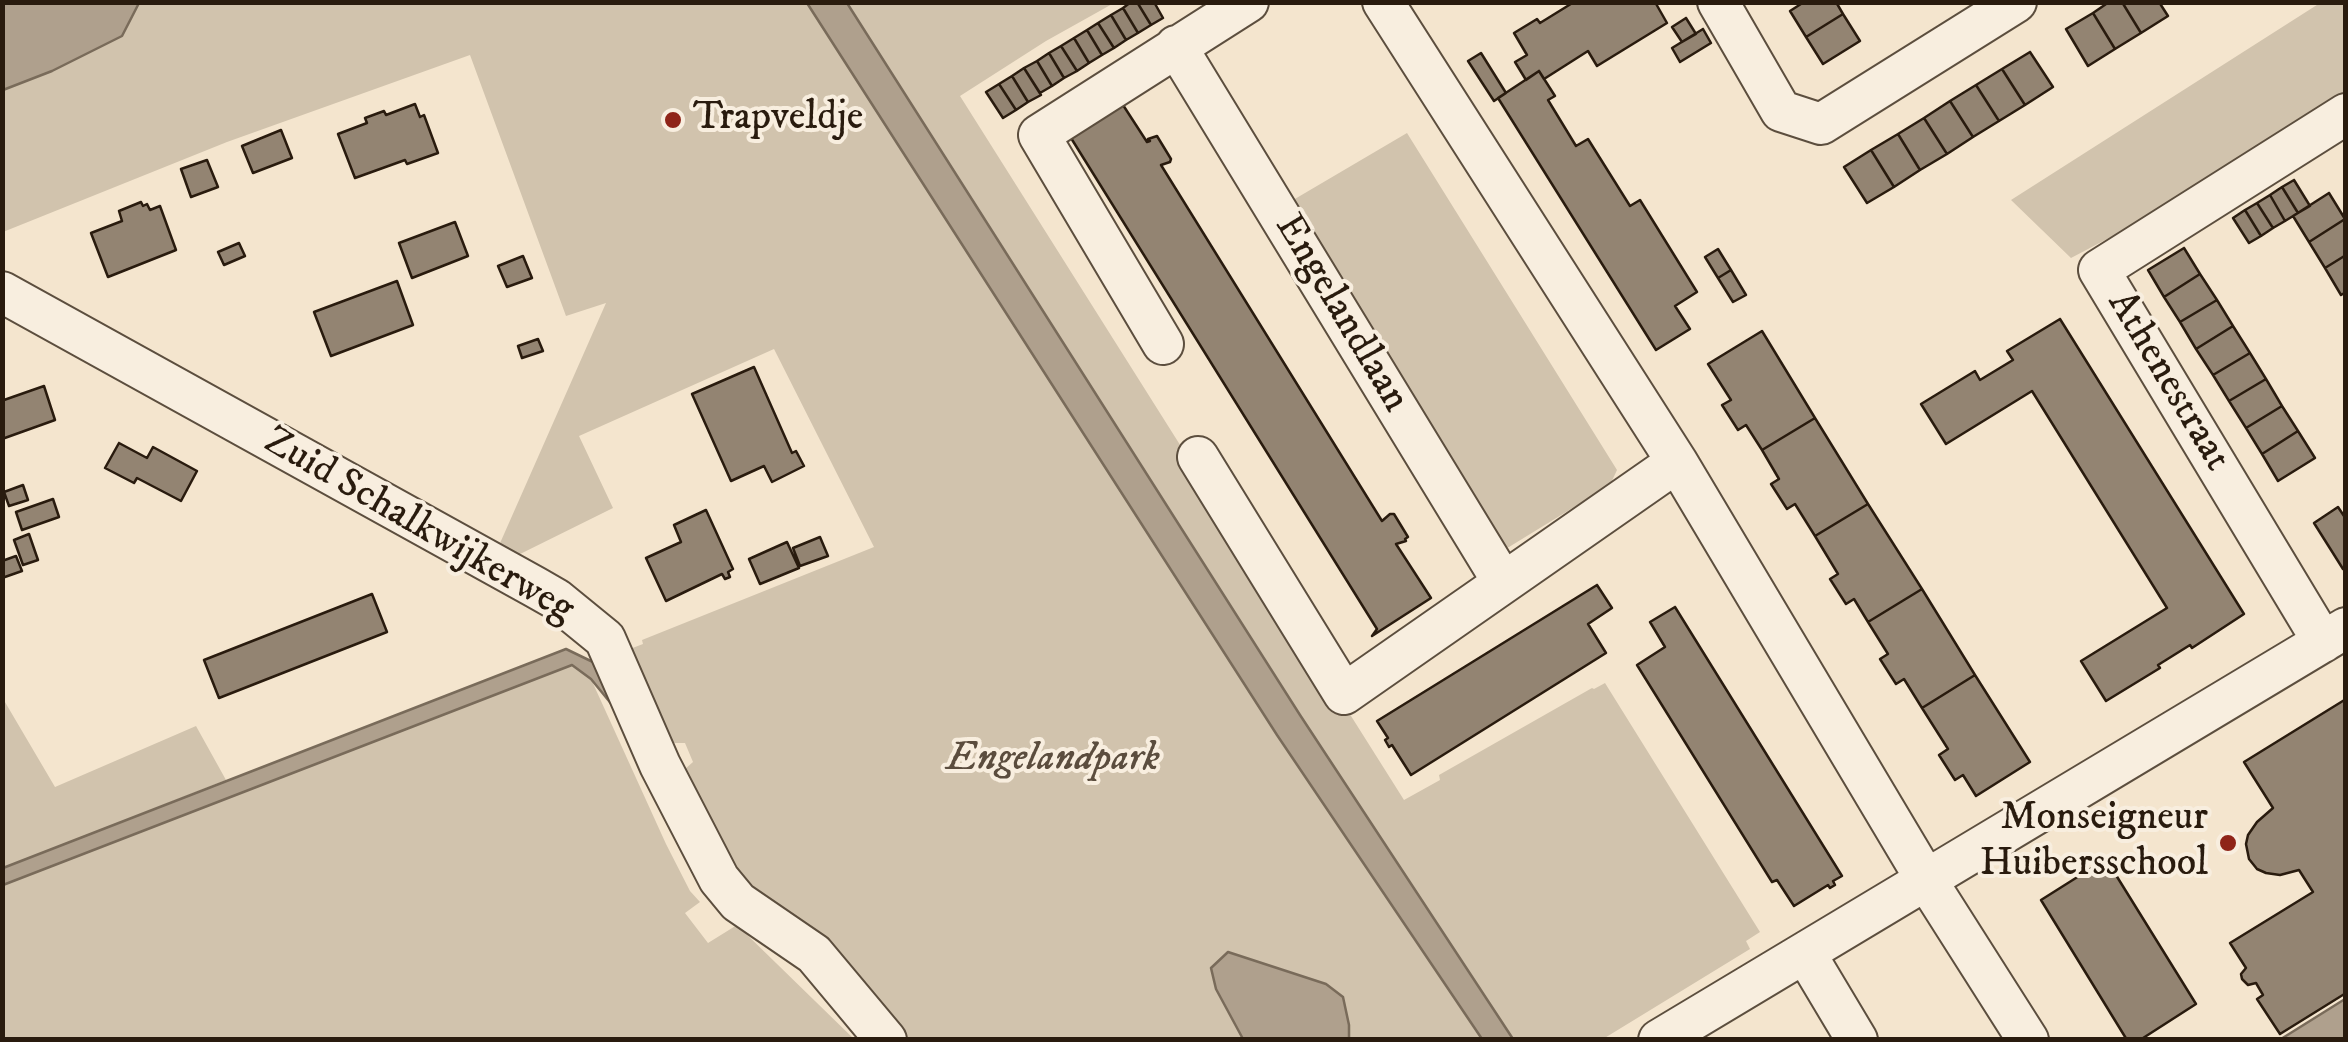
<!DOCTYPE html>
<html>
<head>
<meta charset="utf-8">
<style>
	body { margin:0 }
	#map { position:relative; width:2348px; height:1042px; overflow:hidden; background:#f4e5ce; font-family:"IM FELL DW Pica",serif }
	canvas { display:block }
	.frame { position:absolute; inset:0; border:5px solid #291b0e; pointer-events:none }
</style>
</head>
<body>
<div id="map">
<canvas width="2348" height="1042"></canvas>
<div class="frame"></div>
</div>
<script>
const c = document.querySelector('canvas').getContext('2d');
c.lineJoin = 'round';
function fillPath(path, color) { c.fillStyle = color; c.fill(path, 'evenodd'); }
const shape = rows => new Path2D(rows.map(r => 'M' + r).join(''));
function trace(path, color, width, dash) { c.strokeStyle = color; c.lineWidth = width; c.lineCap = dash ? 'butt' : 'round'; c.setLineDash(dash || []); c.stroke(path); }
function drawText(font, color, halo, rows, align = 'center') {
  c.font = font + ' "IM FELL DW Pica",serif'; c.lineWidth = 8; c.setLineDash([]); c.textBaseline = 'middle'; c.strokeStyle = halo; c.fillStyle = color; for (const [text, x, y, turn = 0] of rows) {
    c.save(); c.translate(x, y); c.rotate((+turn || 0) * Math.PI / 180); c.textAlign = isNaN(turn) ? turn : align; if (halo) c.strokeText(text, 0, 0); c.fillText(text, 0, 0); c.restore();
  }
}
const green = shape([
	[3,3,1114,3,1046,41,960,96,1404,800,1440,780,1439,775,1592,688,1594,689,1605,683,1760,932,1746,941,1750,949,1603,1039,910,1039,878,1006,729,877,676,777,693,762,685,743,662,743,622,652,643,644,642,640,874,547,774,349,579,436,613,508,510,559,497,550,606,303,566,316,470,55,227,142,3,232],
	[2320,3,2345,3,2345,91,2126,229,2071,258,2011,200],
	[1407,133,1617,470,1610,485,1509,547,1501,549,1288,203],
	[572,665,591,679,666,844,690,891,700,902,685,913,708,943,737,925,854,1039,3,1040,3,885],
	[2,697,55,787,196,726,226,780,3,868]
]);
const water = shape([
	[3,2,139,2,139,3,122,36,52,71,3,90,3,2],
	[807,3,847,3,1300,715,1513,1039,1482,1039,1277,735,807,3],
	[566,649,597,664,631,728,591,679,572,665,3,885,3,868,566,649],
	[1228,952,1326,984,1343,997,1349,1025,1349,1039,1243,1039,1216,989,1211,968,1228,952],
	[2345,999,2345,1039,2281,1039,2345,999]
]);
const building = shape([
	[1131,2,1137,2,1151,25,1138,33,1123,8,1131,2],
	[1137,2,1154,2,1163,18,1151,25,1137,2],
	[1574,2,1655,2,1667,23,1597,66,1588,51,1544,79,1539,71,1526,80,1515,62,1527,55,1514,33,1537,19,1540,23,1574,2],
	[1804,2,1836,2,1843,14,1806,37,1790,11,1804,2],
	[2109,2,2122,2,2141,33,2115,49,2093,13,2109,2],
	[2122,2,2159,2,2168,16,2141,33,2122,2],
	[1123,8,1138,33,1126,40,1111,15,1123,8],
	[2093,13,2115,49,2088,66,2066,29,2093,13],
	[1843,14,1860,41,1823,64,1806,37,1843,14],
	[1111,15,1126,40,1114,48,1098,23,1111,15],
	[1686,18,1696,34,1682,42,1672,27,1686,18],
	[1098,23,1114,48,1102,55,1087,30,1098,23],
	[1703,29,1711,43,1680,62,1672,48,1703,29],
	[1087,30,1102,55,1089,63,1074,38,1087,30],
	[1074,38,1089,63,1077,71,1061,46,1074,38],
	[1061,46,1077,71,1064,78,1049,53,1061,46],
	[2030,52,2053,87,2025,105,2002,69,2030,52],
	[1049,53,1064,78,1052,86,1037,61,1049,53],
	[1481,53,1506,93,1494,101,1468,61,1481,53],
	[1037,61,1052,86,1040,93,1024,68,1037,61],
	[1024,68,1041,95,1028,102,1012,76,1024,68],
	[2002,69,2025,105,1999,121,1976,85,2002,69],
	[1539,71,1555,96,1548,100,1576,146,1588,139,1630,206,1640,200,1697,292,1675,306,1690,329,1656,350,1498,98,1539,71],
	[1012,76,1028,102,1016,110,999,84,1012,76],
	[999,84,1016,110,1003,118,986,92,999,84],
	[1976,85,1999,121,1973,137,1950,101,1976,85],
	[1950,101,1973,137,1947,154,1924,118,1950,101],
	[415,104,420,117,424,115,438,153,407,164,405,160,355,178,338,134,367,123,365,118,384,111,386,115,415,104],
	[1123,105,1147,142,1150,141,1148,139,1157,136,1171,159,1170,162,1161,165,1382,521,1390,514,1394,514,1408,537,1405,539,1406,541,1396,544,1431,598,1372,636,1377,629,1071,138,1065,142,1064,140,1123,105],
	[1924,118,1947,154,1920,170,1898,134,1924,118],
	[281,130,292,158,253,173,242,146,281,130],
	[1898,134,1920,170,1894,187,1871,150,1898,134],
	[1871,150,1894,187,1867,203,1844,167,1871,150],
	[207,160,218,187,191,197,181,169,207,160],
	[2294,180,2310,206,2298,213,2282,187,2294,180],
	[2282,187,2298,213,2285,221,2270,195,2282,187],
	[2329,193,2345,219,2309,242,2293,216,2329,193],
	[2270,195,2285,221,2273,228,2257,203,2270,195],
	[141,202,143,206,147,204,150,210,160,206,176,250,108,277,91,233,122,221,119,211,141,202],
	[2257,203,2273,228,2261,236,2245,210,2257,203],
	[2245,210,2261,236,2249,243,2233,218,2245,210],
	[2345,219,2346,255,2325,268,2309,242,2345,219],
	[455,222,468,256,412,278,399,243,455,222],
	[239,243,245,256,224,265,218,252,239,243],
	[2184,248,2200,274,2164,297,2148,270,2184,248],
	[1718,249,1731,270,1718,278,1705,257,1718,249],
	[2346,255,2346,292,2341,295,2325,268,2346,255],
	[523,256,532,278,507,287,498,266,523,256],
	[1731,270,1746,295,1733,302,1718,278,1731,270],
	[2200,274,2217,300,2180,322,2164,297,2200,274],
	[397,281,413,325,331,356,314,312,397,281],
	[2217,300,2233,326,2196,349,2180,322,2217,300],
	[2060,319,2244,614,2192,648,2190,645,2158,665,2160,668,2106,701,2081,661,2167,608,2032,391,1946,444,1921,404,1975,371,1980,380,2013,360,2007,351,2060,319],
	[2233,326,2250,353,2213,375,2196,349,2233,326],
	[1762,331,1815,418,1762,450,1746,425,1738,430,1722,405,1731,400,1708,364,1762,331],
	[538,339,543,351,522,358,518,346,538,339],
	[2250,353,2266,379,2229,401,2213,375,2250,353],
	[754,367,792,453,796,451,804,466,772,482,764,466,731,481,692,394,754,367],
	[2266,379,2282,406,2246,428,2229,401,2266,379],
	[44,386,55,420,2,439,2,395,4,400,44,386],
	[2282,406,2298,431,2262,454,2246,428,2282,406],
	[1815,418,1868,504,1815,536,1795,504,1787,509,1771,484,1779,479,1762,450,1815,418],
	[2298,431,2315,458,2278,481,2262,454,2298,431],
	[119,443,147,458,153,447,197,471,181,501,137,478,134,483,105,468,119,443],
	[23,485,28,500,9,506,4,492,23,485],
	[53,499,59,517,22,530,16,512,53,499],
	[1868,504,1922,589,1868,622,1854,599,1846,604,1830,579,1838,574,1815,536,1868,504],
	[2338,507,2346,519,2346,567,2343,569,2314,523,2338,507],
	[706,510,733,569,728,572,730,577,725,579,722,574,666,601,646,558,681,542,674,525,706,510],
	[29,534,38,560,23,565,14,540,29,534],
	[820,537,828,556,800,566,793,548,820,537],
	[787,542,799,568,760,584,749,559,787,542],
	[16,556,22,571,2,578,2,561,16,556],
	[1597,585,1612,608,1588,624,1606,653,1411,775,1392,745,1389,747,1385,740,1388,738,1377,721,1597,585],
	[1922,589,1975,675,1922,708,1904,679,1896,684,1880,659,1888,654,1868,622,1922,589],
	[372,594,387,632,219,698,204,660,372,594],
	[1675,607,1842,876,1833,881,1835,885,1830,888,1828,885,1794,906,1777,880,1772,882,1637,665,1665,647,1650,622,1675,607],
	[1975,675,2030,762,1976,796,1963,775,1955,780,1939,755,1948,749,1922,708,1975,675],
	[2346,699,2346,993,2280,1034,2257,999,2263,995,2256,983,2248,985,2242,979,2241,974,2246,968,2230,943,2313,892,2299,870,2280,875,2266,873,2257,869,2249,859,2246,844,2248,835,2257,822,2273,808,2244,762,2346,699],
	[2106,859,2196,1004,2140,1040,2127,1040,2041,900,2106,859]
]);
const street = shape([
	[1383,2,1677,462,1925,878,2028,1040],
	[1718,2,1781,111,1821,124,2016,2],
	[1176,46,1503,582],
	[2,292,535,587,556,599,605,639,660,765,719,879,738,902,814,954,886,1040],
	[1163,344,1039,135,1248,2],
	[1198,457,1344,694,1677,462],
	[2323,642,2099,270,2346,114],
	[1805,953,1857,1040],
	[1659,1040,2346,628]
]);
const markers = [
	[673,120,10,"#8f2418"],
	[2228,843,10,"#8f2418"]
];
const poiNames = [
	["Trapveldje",693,120],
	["Monseigneur",2208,820,"right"],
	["Huibersschool",2208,866,"right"]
];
const streetNames = [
	["Engelandlaan",1340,314,59],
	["Athenestraat",2167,382,59],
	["Zuid Schalkwijkerweg",418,527,30]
];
const parkNames = [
	["Engelandpark",1053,761]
];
fillPath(green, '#d1c3ad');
fillPath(water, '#afa08d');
trace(water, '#796b5a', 2.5);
fillPath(building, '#938472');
trace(building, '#291b0e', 2.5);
trace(street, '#5c4e3e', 44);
trace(street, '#f8eedf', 40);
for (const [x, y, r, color] of markers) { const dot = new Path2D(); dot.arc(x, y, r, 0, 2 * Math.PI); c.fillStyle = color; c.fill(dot); trace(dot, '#f8eedf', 4); }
drawText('40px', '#291b0e', '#f8eedf', poiNames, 'left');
drawText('40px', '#291b0e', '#f8eedf', streetNames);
drawText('italic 40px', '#5b4d3e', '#f8eedf', parkNames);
</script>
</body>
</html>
